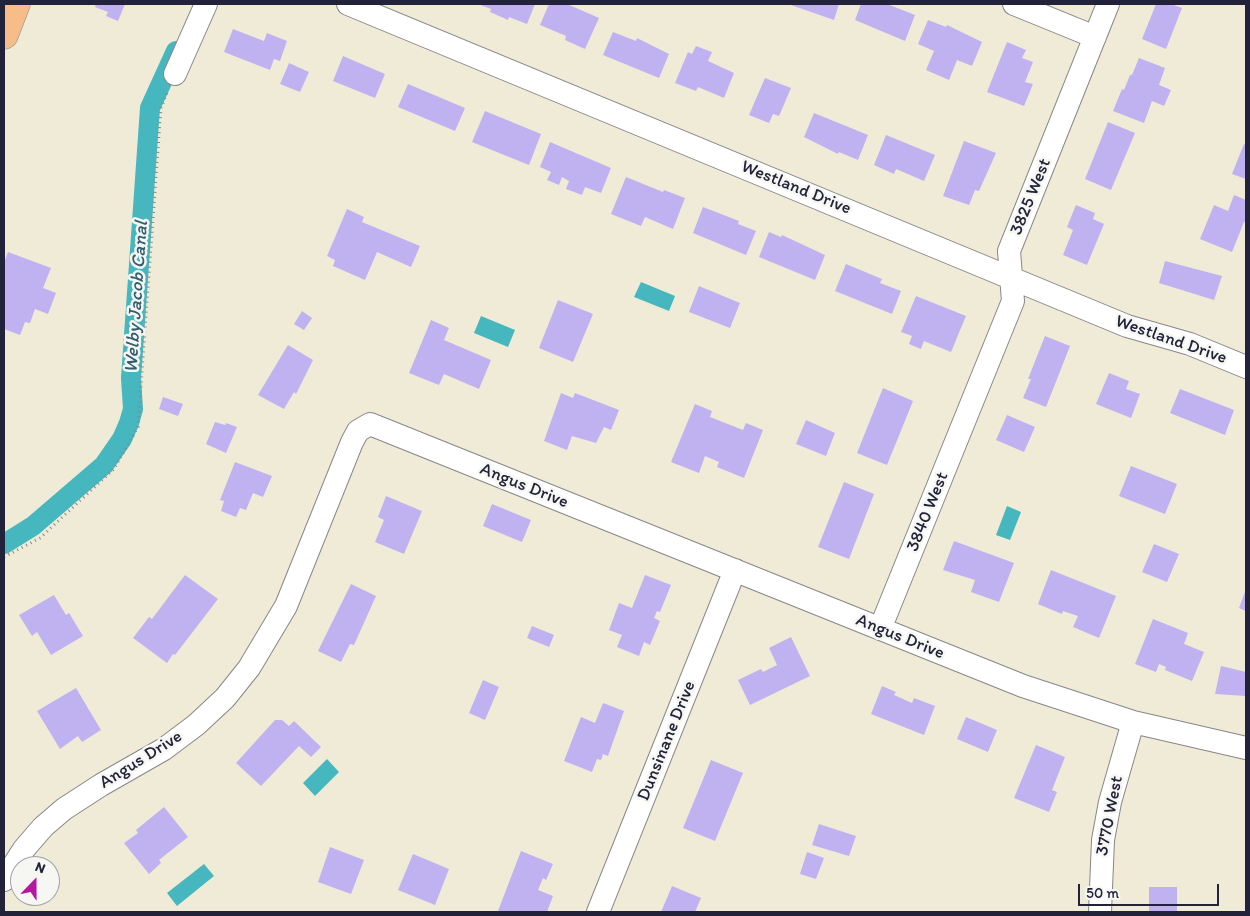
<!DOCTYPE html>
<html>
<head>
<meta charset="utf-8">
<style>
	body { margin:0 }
	#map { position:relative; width:1250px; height:916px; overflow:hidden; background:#f0ebd7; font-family:Itim,sans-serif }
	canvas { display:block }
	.frame { position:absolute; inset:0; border:5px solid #22223b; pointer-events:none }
	.north { position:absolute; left:10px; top:856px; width:50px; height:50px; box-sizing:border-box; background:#f6f6f2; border:1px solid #a1a1a9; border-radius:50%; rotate:22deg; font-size:14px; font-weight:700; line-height:20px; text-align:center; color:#22223b }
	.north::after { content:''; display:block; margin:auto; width:18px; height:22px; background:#b5179e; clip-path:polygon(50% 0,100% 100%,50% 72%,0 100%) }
	.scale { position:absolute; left:1078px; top:884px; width:141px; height:22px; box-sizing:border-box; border:2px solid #22223b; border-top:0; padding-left:6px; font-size:15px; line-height:18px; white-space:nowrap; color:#22223b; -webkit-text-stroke:4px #f6f6f2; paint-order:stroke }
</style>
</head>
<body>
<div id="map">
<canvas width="1250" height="916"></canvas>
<div class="frame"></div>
<div class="north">N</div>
<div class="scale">50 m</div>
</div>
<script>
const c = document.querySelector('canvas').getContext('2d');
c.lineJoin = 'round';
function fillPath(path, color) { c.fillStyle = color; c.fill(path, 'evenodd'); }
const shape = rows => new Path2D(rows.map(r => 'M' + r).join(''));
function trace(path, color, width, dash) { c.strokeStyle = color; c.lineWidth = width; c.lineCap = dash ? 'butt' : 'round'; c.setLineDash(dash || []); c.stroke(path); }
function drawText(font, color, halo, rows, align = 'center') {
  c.font = font + ' Itim,sans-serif'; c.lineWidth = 5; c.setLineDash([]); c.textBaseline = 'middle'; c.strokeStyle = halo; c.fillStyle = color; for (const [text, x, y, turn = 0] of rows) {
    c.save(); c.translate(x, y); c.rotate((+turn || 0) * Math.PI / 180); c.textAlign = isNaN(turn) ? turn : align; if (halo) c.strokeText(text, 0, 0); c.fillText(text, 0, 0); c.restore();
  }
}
const water = shape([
	[641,282,675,296,669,311,634,297],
	[481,316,515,330,508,347,474,333],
	[1007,506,1021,512,1010,540,996,535],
	[327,759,339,772,315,796,303,783],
	[204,864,214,876,177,906,167,893]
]);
const canal = shape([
	[4,544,33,526,104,465,122,439,129,423,133,409,131,378,150,108,176,51]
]);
const building = shape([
	[96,4,125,4,118,21,106,16,108,12,95,7],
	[478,4,535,4,527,24,509,17,508,20,490,12,491,9],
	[549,4,567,4,599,18,585,49,565,40,566,36,540,25],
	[788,4,839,4,834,20],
	[861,4,887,4,915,15,905,41,855,20],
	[1156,4,1171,4,1182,8,1166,49,1142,39],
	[928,20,946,27,947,25,982,42,972,66,957,60,949,80,926,70,934,51,918,44],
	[233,29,264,41,267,33,287,41,280,61,274,59,270,70,224,52],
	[613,32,636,41,637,38,669,54,659,78,603,55],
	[1007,42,1026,50,1022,58,1033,62,1025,82,1033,84,1024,106,987,92],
	[696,46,712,52,708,61,734,73,724,98,698,87,696,91,675,83,688,52,692,54],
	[343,56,385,74,375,98,333,81],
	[1139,58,1165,68,1159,85,1171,90,1164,106,1152,101,1144,123,1113,111,1122,89,1124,90,1130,75,1132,75],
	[289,63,309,72,300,92,280,84],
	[765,78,791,88,779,116,773,114,769,123,749,115],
	[408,84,465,108,455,131,398,107],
	[485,111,541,134,529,165,472,142],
	[814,113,868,135,858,160,839,152,838,154,804,137],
	[1108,122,1135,133,1111,190,1085,179],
	[886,135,935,155,924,181,896,169,894,174,874,165],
	[964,141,996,153,979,191,975,190,969,205,943,196],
	[550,142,611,168,601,193,585,187,582,195,566,189,569,181,562,177,559,185,547,180,551,172,540,167],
	[1244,144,1246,145,1246,179,1232,174],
	[626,177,663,192,664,190,685,198,673,229,645,217,641,226,611,214],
	[1234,195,1246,200,1246,222,1244,222,1232,252,1200,239,1214,205,1228,211],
	[1076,205,1095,213,1093,219,1104,224,1087,265,1063,255,1073,230,1067,227],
	[703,207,739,221,738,224,756,231,746,255,693,233],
	[347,209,364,217,362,222,420,246,411,267,377,252,365,280,333,266,335,260,327,256],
	[769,232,781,237,782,235,825,255,815,280,759,257],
	[8,252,51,268,43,288,56,293,48,314,35,309,30,323,25,322,20,335,4,329,4,263],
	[1165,261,1222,276,1214,300,1159,283],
	[846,264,882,279,880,283,901,291,892,314,835,291],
	[699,286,740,303,730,328,689,312],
	[916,296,966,316,951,352,924,341,921,349,909,344,912,336,901,332],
	[558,300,593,314,573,362,539,348],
	[302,311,312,318,304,330,294,324],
	[431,320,449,328,444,340,491,360,479,389,444,374,439,385,409,373],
	[1045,336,1070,346,1046,407,1023,398,1031,379,1028,379],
	[288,345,313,360,296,394,294,392,284,409,258,395],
	[1109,373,1129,381,1126,389,1140,394,1131,418,1096,404],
	[883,388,913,401,887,465,857,453],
	[1180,389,1234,410,1225,435,1170,413],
	[561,393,573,398,575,393,619,410,611,430,604,427,596,443,572,436,567,450,544,441],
	[163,397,183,404,178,416,159,409],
	[695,404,712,411,710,417,743,430,746,423,763,430,744,478,717,467,719,462,705,456,699,473,671,462],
	[1007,415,1035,427,1024,452,996,440],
	[806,420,835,433,826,456,796,444],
	[215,422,225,425,226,423,237,427,226,453,206,444],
	[235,462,272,476,263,497,253,493,246,510,240,508,236,517,221,511,224,501,220,500],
	[1131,466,1177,484,1165,514,1119,496],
	[844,482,874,494,849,559,818,547],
	[386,496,422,511,404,554,375,542,384,520,378,517],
	[492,504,531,520,522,542,483,526],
	[954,541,1014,563,999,602,971,592,975,580,943,570],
	[1154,544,1179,554,1167,582,1142,572],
	[1051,570,1116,596,1099,638,1073,627,1078,616,1063,611,1062,614,1038,604],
	[185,575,218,599,175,655,173,654,167,663,133,638,149,617,152,619],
	[645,575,671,585,660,612,657,611,654,618,660,621,650,645,644,642,639,656,617,647,622,635,609,630,619,603,632,608],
	[351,584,376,596,354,645,350,644,341,662,318,651],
	[1246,589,1246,611,1239,608],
	[54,595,66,615,69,613,83,636,51,655,37,632,32,636,19,615],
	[1153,619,1188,633,1184,644,1204,652,1192,681,1165,670,1166,667,1159,664,1156,672,1135,664],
	[532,626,554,635,549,647,527,638],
	[791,637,810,676,750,705,738,680,761,669,763,672,777,665,769,648],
	[1221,666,1246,672,1246,696,1215,694],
	[483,680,499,687,485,720,469,713],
	[882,686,896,692,894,695,912,703,914,698,935,706,924,735,871,714],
	[76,688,101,730,82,742,78,736,60,749,37,711],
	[603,703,624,711,608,756,603,754,601,760,597,759,592,772,564,761,581,717,595,723],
	[966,717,997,730,988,752,957,739],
	[275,720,282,720,289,726,294,721,321,747,311,757,299,746,261,786,236,763],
	[1036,745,1065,757,1052,790,1057,792,1049,812,1014,798],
	[711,760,743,773,715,841,683,828],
	[164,807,188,837,159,860,161,863,149,874,124,843,138,833,136,830],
	[819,824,856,836,849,856,812,845],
	[330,847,364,860,351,894,318,882],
	[521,851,553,864,546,880,543,878,538,890,553,896,547,912,498,911],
	[807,852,824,858,816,879,800,874],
	[413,854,449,869,435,905,398,890],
	[672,886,701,898,695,912,661,912],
	[1149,887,1177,887,1177,912,1149,912]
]);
const path = shape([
	[4,557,40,538,114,469,138,427,161,108,167,93]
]);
const minor = shape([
	[348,4,1127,326,1190,344,1246,367],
	[1014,4,1095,37],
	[175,74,206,4],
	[880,629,1013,301,1009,251,1108,4],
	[4,880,24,849,43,827,64,809,101,785,164,749,196,725,225,698,249,668,286,606,352,442,358,431,370,424,1023,686,1133,722,1246,748],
	[598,912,735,570],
	[1100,912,1103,840,1110,802,1133,722]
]);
const major = shape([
	[4,35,16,4]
]);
const streetNames = [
	["Westland Drive",796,188,22],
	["3825 West",1031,197,-68],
	["Westland Drive",1171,340,19],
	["Angus Drive",524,486,22],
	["3840 West",928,512,-68],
	["Angus Drive",900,637,22],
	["Dunsinane Drive",667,741,-68],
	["Angus Drive",141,760,-32],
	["3770 West",1110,816,-79]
];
const waterNames = [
	["Welby Jacob Canal",137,297,-86]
];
fillPath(water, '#46b6bf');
trace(canal, '#46b6bf', 20);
fillPath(building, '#c0b2f0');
trace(minor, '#898689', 24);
trace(major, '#898689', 29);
trace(path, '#898689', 3, [1, 4]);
trace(minor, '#fff', 22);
trace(major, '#f7bd88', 28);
drawText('18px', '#22223b', '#f6f6f2', streetNames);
drawText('italic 19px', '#305d70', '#f6f6f2', waterNames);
</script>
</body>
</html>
